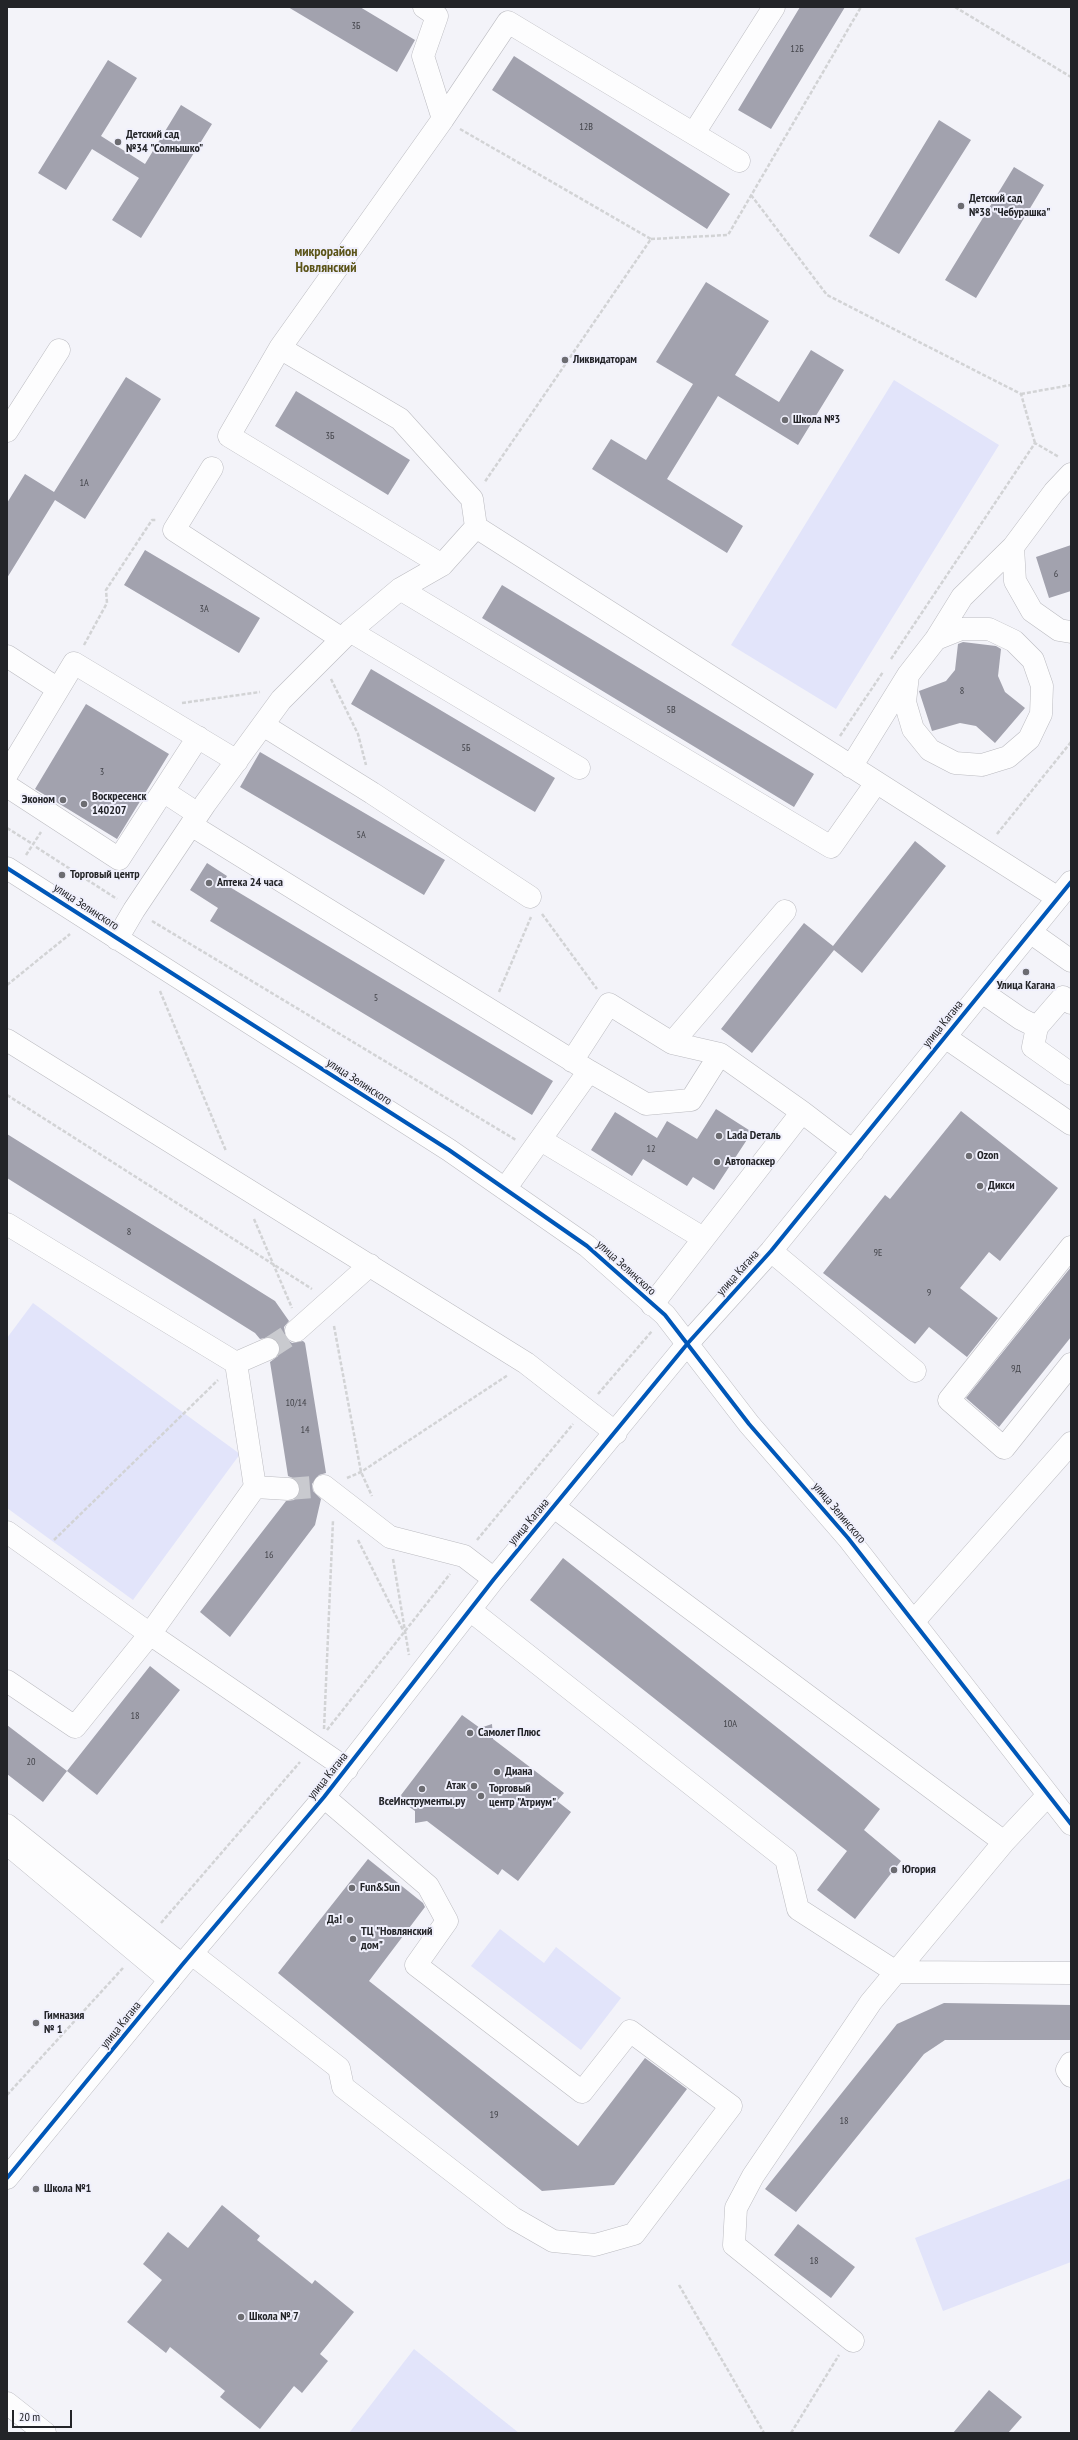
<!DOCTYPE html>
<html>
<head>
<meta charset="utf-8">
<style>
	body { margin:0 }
	#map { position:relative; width:1078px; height:2440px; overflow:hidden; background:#f3f3f9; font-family:"PT Sans Narrow",sans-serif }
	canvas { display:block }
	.frame { position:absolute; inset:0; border:8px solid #232428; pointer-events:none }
	.scale { position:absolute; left:12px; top:2410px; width:60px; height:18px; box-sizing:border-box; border:2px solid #232428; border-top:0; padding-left:5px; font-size:12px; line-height:14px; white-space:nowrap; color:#232428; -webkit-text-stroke:3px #f0f0fc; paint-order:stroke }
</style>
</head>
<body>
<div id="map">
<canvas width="1078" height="2440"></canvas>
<div class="frame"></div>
<div class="scale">20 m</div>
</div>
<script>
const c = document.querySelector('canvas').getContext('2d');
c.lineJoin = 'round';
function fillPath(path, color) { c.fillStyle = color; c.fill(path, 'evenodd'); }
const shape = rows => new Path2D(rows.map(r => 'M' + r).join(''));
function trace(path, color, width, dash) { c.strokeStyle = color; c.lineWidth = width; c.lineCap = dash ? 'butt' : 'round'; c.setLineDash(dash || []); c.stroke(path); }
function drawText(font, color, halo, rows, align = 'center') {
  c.font = font + ' "PT Sans Narrow",sans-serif'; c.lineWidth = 4; c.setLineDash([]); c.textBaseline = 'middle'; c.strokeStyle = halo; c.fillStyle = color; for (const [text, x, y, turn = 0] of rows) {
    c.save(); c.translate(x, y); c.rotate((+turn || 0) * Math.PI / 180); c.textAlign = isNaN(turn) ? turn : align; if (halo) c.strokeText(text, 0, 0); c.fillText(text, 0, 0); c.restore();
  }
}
const green = shape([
	[894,380,999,445,836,709,731,645],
	[33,1303,240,1454,133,1600,7,1508,7,1338],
	[500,1929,544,1963,556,1947,621,1998,581,2050,471,1966],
	[1071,2178,1071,2262,943,2311,915,2238],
	[414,2349,519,2433,349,2433]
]);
const building = shape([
	[288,7,360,7,415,40,397,72],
	[800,7,845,7,771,129,738,110],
	[514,56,730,194,707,229,492,90],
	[108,60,137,78,101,136,145,164,181,105,212,124,141,238,112,220,139,178,92,149,66,190,38,173],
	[939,120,971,140,899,254,869,236],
	[1014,167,1044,185,976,298,945,280],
	[706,282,769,321,735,375,779,402,811,350,844,370,798,445,718,396,667,479,743,526,727,553,592,469,611,439,646,460,693,384,656,362],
	[126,377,161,399,85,519,55,500,7,578,7,503,25,474,54,492],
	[296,391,410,460,388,495,275,426],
	[1071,545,1071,591,1049,598,1036,557],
	[145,550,260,618,239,653,124,585],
	[502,585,814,774,794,807,482,618],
	[963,642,996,646,1001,649,998,676,1005,692,1025,708,995,743,976,726,960,723,932,731,919,691,946,681,955,670,958,644],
	[371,669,555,778,535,812,351,704],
	[86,704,169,754,117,839,35,789],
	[260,752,445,860,424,895,240,787],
	[915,841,946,866,862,973,834,950,752,1053,721,1029,804,923,833,946],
	[207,863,227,876,223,883,553,1081,532,1115,210,921,218,908,190,890],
	[716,1109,752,1132,714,1190,693,1177,687,1186,643,1159,632,1176,591,1150,615,1112,657,1138,667,1121,697,1139],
	[961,1111,1058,1188,1000,1261,989,1252,960,1288,998,1318,967,1357,929,1327,915,1344,823,1273,885,1195,890,1199],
	[7,1134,275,1301,289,1321,284,1327,286,1339,292,1343,303,1341,305,1343,326,1473,319,1475,312,1484,313,1491,321,1499,315,1525,230,1637,200,1612,286,1501,294,1500,300,1490,295,1479,288,1476,270,1362,278,1356,279,1344,270,1337,260,1339,255,1333,7,1178],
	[1071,1267,1071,1337,999,1427,966,1398],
	[563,1558,880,1809,864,1830,901,1861,855,1919,817,1890,847,1851,530,1600],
	[150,1666,180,1690,97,1795,67,1771],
	[462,1715,480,1728,492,1724,493,1739,564,1793,557,1801,571,1812,518,1881,502,1869,498,1875,427,1821,415,1823,415,1811,398,1799],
	[7,1725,67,1771,43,1802,7,1774],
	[368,1859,423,1903,425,1907,369,1981,578,2146,645,2058,687,2089,614,2185,542,2191,278,1973],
	[944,2003,1071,2005,1071,2040,945,2040,924,2054,796,2212,765,2189,897,2024],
	[222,2205,260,2236,257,2240,312,2284,315,2280,354,2312,320,2354,328,2361,302,2393,294,2386,260,2429,220,2397,225,2391,170,2347,166,2353,127,2322,162,2280,143,2264,168,2232,188,2248],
	[798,2224,855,2267,831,2298,774,2255],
	[989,2390,1022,2417,1008,2433,953,2433]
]);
const minorTunnel = shape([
	[268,1349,296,1331],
	[288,1489,324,1486]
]);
const path = shape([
	[955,7,1071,77],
	[460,129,651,239,484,483],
	[751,195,827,295,1021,394,1035,443],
	[651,239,728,235,861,7],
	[1021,394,1071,385],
	[84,645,107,603,106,590,152,520,156,520],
	[891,659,1035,443,1059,457],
	[331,679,358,734,366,765],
	[182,703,260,692],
	[840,736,883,672],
	[7,828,31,843],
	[997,834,1071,742],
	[36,847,117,899],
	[26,855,41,832],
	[542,914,597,989],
	[152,921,516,1140],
	[7,985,70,934],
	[160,991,226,1151],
	[499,992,531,917],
	[7,1095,312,1289],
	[254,1219,292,1308],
	[334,1326,361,1472,372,1496],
	[598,1394,652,1331],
	[347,1478,361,1472,508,1375],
	[54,1540,218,1380],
	[358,1540,403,1630],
	[477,1540,573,1424],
	[393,1559,409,1655],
	[324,1729,333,1520],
	[327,1730,450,1574],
	[161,1923,300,1762],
	[7,2095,123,1968],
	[679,2285,764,2433],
	[791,2433,839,2355]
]);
const minor = shape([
	[424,7,437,16,423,56,443,119],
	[694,133,774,7],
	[280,348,229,436,442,565],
	[7,431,59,350],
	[212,468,174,530,342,639],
	[476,527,1058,898],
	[1013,547,1015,581,1032,611,1059,630,1071,632],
	[400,589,831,847,876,783],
	[350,631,579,768],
	[7,656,58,689],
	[908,675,905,702,913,729,930,750,955,763,982,765,1008,757,1029,739,1041,714,1042,686,1033,660,1014,641,989,629,961,629,936,639],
	[263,725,372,793,530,897],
	[851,767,908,675,936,639,962,597,1013,547,1054,492,1071,474],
	[7,774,74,663,237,761],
	[7,786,119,859,198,737],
	[163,791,198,814],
	[191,825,589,1071,505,1189],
	[7,868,449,1150,587,1246,665,1315,749,1424,848,1538,1071,1824],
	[1030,932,1071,961],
	[117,939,134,910,205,804,281,700,350,631,400,589,442,565,476,527,472,499,400,419,280,348,443,119,508,22,739,161],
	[982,992,1021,1019,1037,1027],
	[1071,1003,1063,997,1037,1027,1033,1047,1071,1074],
	[945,1037,1071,1124],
	[7,1040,526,1363,616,1433],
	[672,1043,785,911],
	[572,1061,609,1004,672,1043,720,1054,802,1112,853,1151],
	[589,1071,646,1104,691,1100,720,1054],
	[541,1140,703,1238],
	[7,1224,236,1363,255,1487,150,1634,347,1769],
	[1071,1247,949,1400,1004,1448,1071,1364],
	[771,1251,915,1371],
	[652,1305,802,1112],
	[296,1331,370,1265],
	[236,1363,268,1349],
	[324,1486,390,1537,464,1556,494,1579],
	[255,1487,288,1489],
	[554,1507,1004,1842],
	[7,1532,150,1634,75,1727,7,1681],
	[470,1610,786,1859,798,1909,896,1972,1004,1842,1048,1795],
	[914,1621,1071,1443],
	[7,1825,182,1965],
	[11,1847,170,1980],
	[192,1954,339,2068,343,2087,513,2218,553,2241,595,2245,634,2234,731,2106,630,2031,582,2092,416,1965,447,1921,428,1886,324,1797],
	[1071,2063,1067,2070,1071,2076],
	[7,2178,182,1965,324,1797,494,1579,688,1343,771,1251,1071,882],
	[853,2341,734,2245,736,2208,753,2176,871,2002,896,1972,1071,1973],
	[7,2403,45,2433]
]);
const cycleway = shape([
	[7,868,449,1150,587,1246,665,1315,749,1424,848,1538,1071,1824],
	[7,2178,182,1965,324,1797,494,1579,688,1343,771,1251,1071,882]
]);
const markers = [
	[118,142,4,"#6c6c71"],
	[961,206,4,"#6c6c71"],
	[565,360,4,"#6c6c71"],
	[785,420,4,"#6c6c71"],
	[63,800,4,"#6c6c71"],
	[84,804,4,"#6c6c71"],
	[62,875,4,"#6c6c71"],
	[209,883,4,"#6c6c71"],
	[1026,972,4,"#6c6c71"],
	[719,1136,4,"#6c6c71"],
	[969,1156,4,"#6c6c71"],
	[717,1162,4,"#6c6c71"],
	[980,1186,4,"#6c6c71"],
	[470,1733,4,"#6c6c71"],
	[497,1772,4,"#6c6c71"],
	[474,1786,4,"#6c6c71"],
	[422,1789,4,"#6c6c71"],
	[481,1796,4,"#6c6c71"],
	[894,1870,4,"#6c6c71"],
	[352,1888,4,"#6c6c71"],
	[350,1920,4,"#6c6c71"],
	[353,1939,4,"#6c6c71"],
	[36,2023,4,"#6c6c71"],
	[36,2189,4,"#6c6c71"],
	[241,2317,4,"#6c6c71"]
];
const numberNames = [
	["3Б",356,26],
	["12Б",797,49],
	["12В",586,127],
	["3Б",330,436],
	["1А",84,483],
	["6",1056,574],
	["3А",204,609],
	["8",962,691],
	["5В",671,710],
	["5Б",466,748],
	["3",102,772],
	["5А",361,835],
	["5",376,998],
	["12",651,1149],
	["8",129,1232],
	["9Е",878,1253],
	["9",929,1293],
	["9Д",1016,1369],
	["10/14",296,1403],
	["14",305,1430],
	["16",269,1555],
	["18",135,1716],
	["10А",730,1724],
	["20",31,1762],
	["19",494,2115],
	["18",844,2121],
	["18",814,2261]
];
const poiNames = [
	["Детский сад",126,135],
	["№34 \"Солнышко\"",126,149],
	["Детский сад",969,199],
	["№38 \"Чебурашка\"",969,213],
	["Ликвидаторам",573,360],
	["Школа №3",793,420],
	["Воскресенск",92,797],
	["140207",92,811],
	["Эконом",55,800,"right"],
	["Торговый центр",70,875],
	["Аптека 24 часа",217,883],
	["Улица Кагана",1026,986,"center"],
	["Lada Dеталь",727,1136],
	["Ozon",977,1156],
	["Автопаскер",725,1162],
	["Дикси",988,1186],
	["Самолет Плюс",478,1733],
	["Диана",505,1772],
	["Атак",466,1786,"right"],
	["Торговый",489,1789],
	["центр \"Атриум\"",489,1803],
	["ВсеИнструменты.ру",422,1802,"center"],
	["Югория",902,1870],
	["Fun&Sun",360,1888],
	["Да!",342,1920,"right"],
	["ТЦ \"Новлянский",361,1932],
	["дом\"",361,1946],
	["Гимназия",44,2016],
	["№ 1",44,2030],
	["Школа №1",44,2189],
	["Школа № 7",249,2317]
];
const streetNames = [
	["улица Зелинского",86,907,33],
	["улица Кагана",943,1024,-51],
	["улица Зелинского",359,1082,33],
	["улица Зелинского",626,1268,42],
	["улица Кагана",738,1273,-48],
	["улица Зелинского",839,1513,50],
	["улица Кагана",529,1522,-50],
	["улица Кагана",328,1776,-51],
	["улица Кагана",121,2025,-51]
];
const quarterNames = [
	["микрорайон",326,252],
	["Новлянский",326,268]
];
fillPath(green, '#e2e4fa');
fillPath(building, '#a2a2ae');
trace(minorTunnel, '#c9cacf', 22, [22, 11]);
trace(minor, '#bbbbc0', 23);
trace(path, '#d2d3d5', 2.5, [4, 2]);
trace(minor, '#fdfdfe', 22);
trace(cycleway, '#0057b8', 4);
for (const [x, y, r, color] of markers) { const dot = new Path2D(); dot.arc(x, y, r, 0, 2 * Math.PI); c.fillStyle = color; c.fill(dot); trace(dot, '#f0f0fc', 1.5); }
drawText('10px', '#43444a', null, numberNames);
drawText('bold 12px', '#232428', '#f0f0fc', poiNames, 'left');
drawText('12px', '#232428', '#f0f0fc', streetNames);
drawText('bold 14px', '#5b5417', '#f0f0fc', quarterNames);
</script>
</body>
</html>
